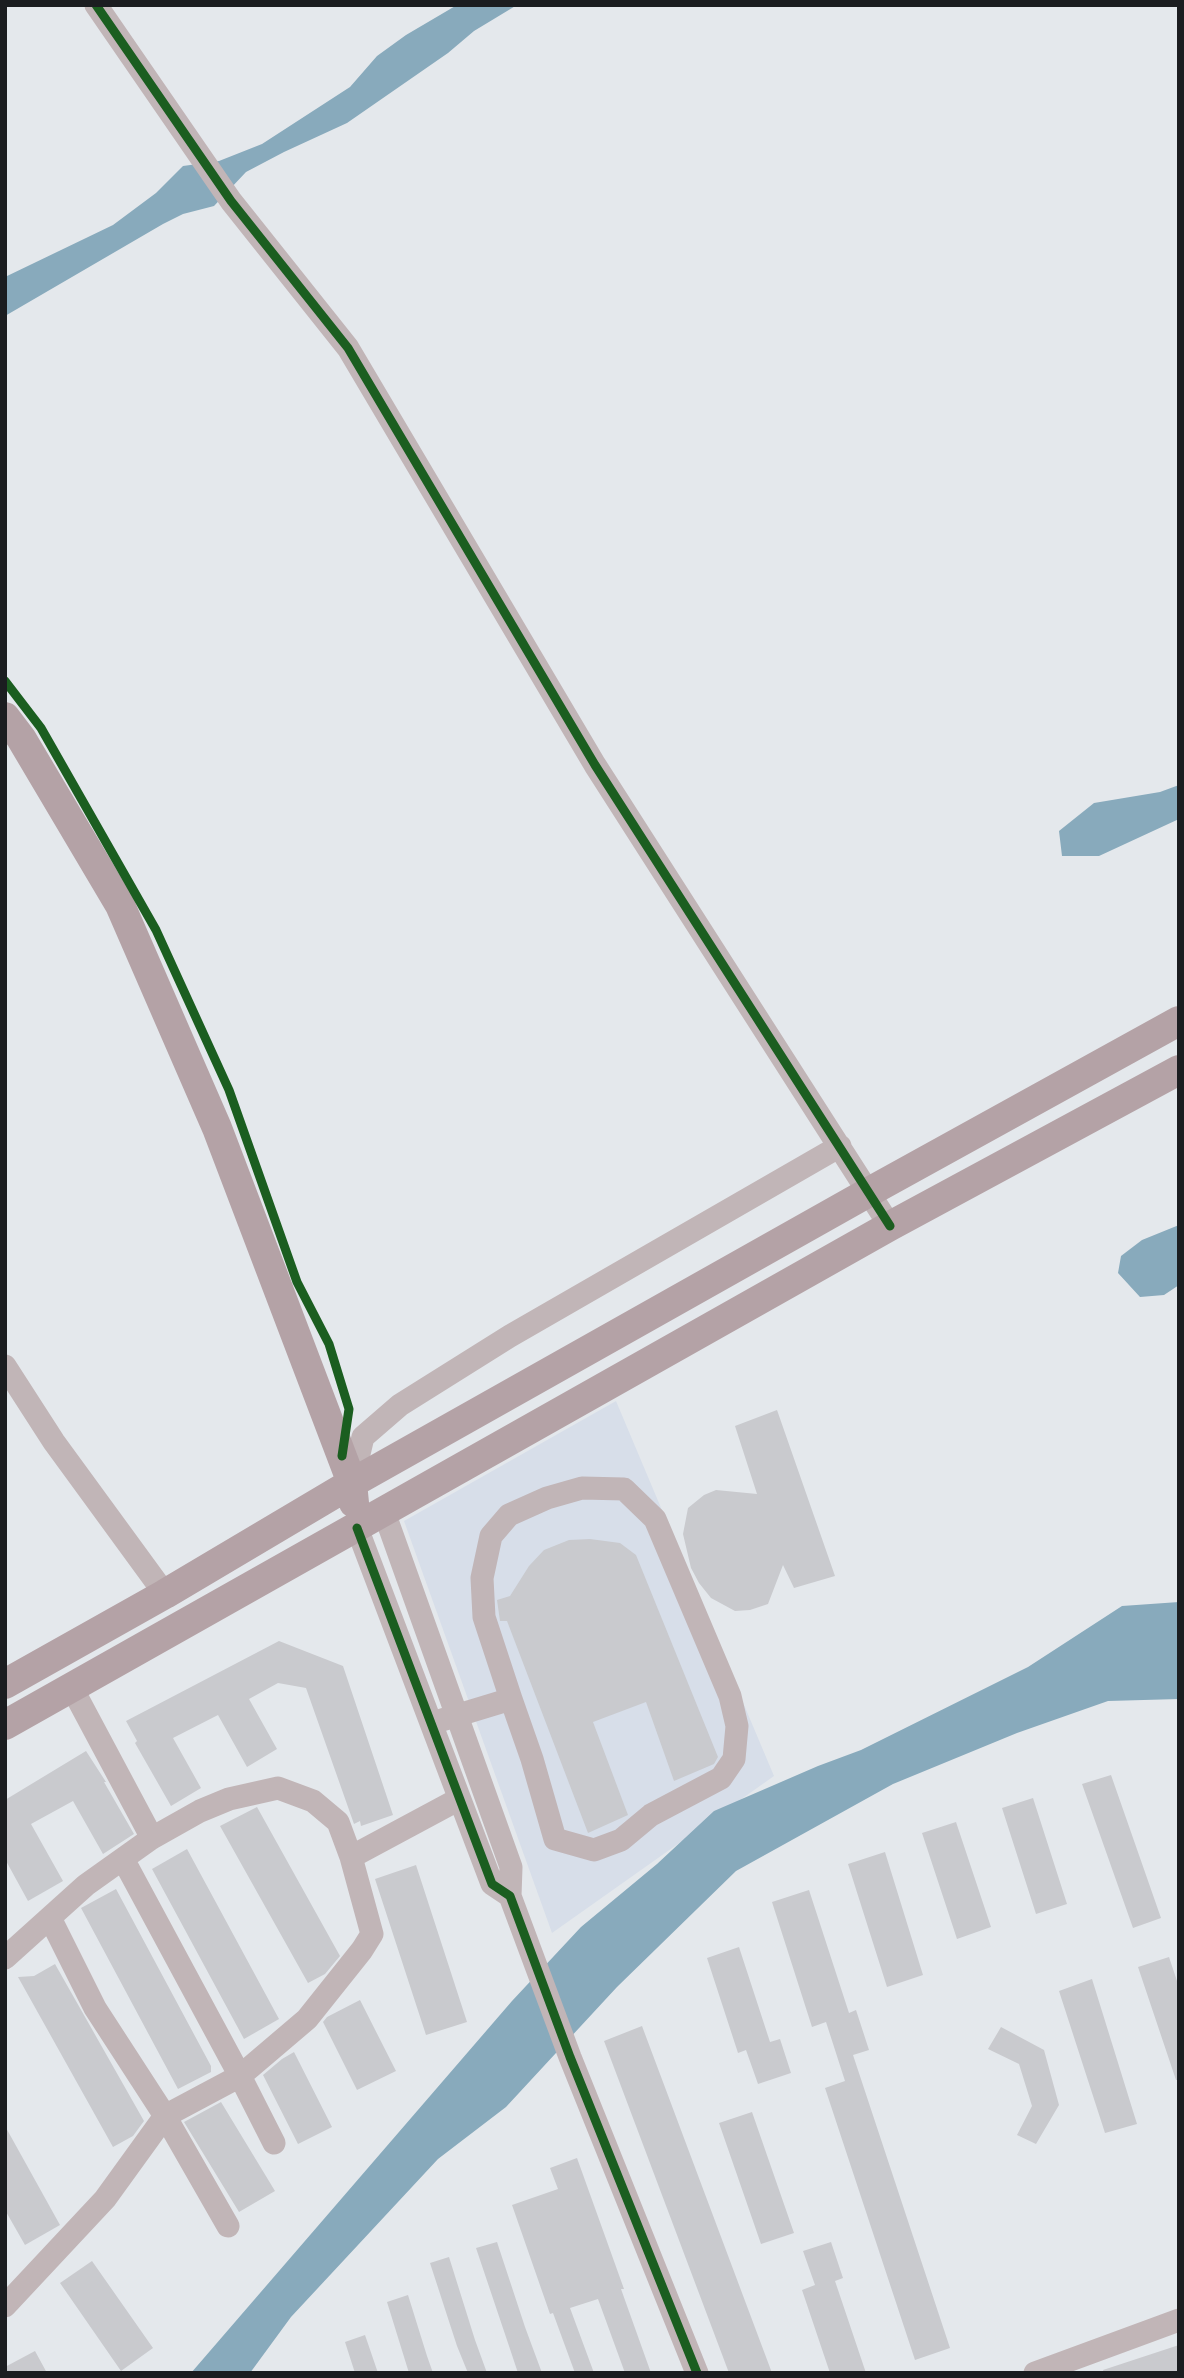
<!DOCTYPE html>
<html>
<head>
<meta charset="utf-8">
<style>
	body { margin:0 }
	#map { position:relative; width:1184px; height:2378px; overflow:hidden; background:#e4e8ec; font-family:"Golos Text",sans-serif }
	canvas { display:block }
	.frame { position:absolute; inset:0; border:7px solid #1b1d20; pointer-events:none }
</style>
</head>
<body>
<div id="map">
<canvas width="1184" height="2378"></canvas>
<div class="frame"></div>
</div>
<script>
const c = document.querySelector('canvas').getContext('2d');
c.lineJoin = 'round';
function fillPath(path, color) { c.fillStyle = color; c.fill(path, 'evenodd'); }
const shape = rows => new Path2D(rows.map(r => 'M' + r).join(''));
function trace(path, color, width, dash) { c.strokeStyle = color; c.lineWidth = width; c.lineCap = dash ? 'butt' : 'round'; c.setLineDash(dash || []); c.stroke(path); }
const built = shape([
	[616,1401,774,1776,552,1933,404,1521]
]);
const water = shape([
	[457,5,517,5,474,31,448,53,347,123,284,152,246,172,214,206,183,214,163,224,5,316,5,277,113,225,156,193,183,166,219,161,262,144,350,87,377,56,406,35],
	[1179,785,1179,819,1099,856,1062,856,1059,831,1094,803,1160,792],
	[1179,1225,1179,1285,1164,1295,1140,1297,1118,1273,1121,1256,1142,1240],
	[1179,1602,1179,1699,1108,1701,1017,1733,893,1784,736,1871,617,1987,506,2107,438,2159,291,2317,250,2373,191,2373,512,2001,581,1927,657,1864,714,1811,818,1766,861,1750,1028,1667,1122,1606]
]);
const building = shape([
	[777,1410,835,1576,794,1588,783,1565,768,1604,750,1610,735,1611,711,1598,699,1583,691,1568,683,1534,688,1508,704,1495,716,1490,757,1494,735,1426],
	[590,1539,620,1543,636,1555,718,1757,714,1764,674,1781,646,1702,593,1722,628,1815,588,1833,507,1621,500,1621,497,1600,510,1596,529,1566,544,1550,569,1540],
	[279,1641,343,1666,393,1815,361,1826,360,1821,354,1824,306,1688,278,1683,249,1699,277,1749,247,1767,218,1715,173,1738,201,1788,171,1806,135,1743,137,1741,126,1721],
	[86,1751,106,1782,104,1782,134,1834,103,1854,73,1801,31,1824,63,1881,28,1901,5,1859,5,1800],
	[1111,1775,1161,1918,1133,1928,1082,1784],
	[1033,1798,1067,1904,1036,1914,1002,1808],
	[257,1807,340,1956,325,1974,308,1983,220,1826],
	[956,1822,991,1927,957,1939,922,1833],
	[187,1849,279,2019,244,2039,152,1869],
	[885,1852,923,1975,887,1987,848,1864],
	[416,1865,467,2022,426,2035,375,1879],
	[116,1889,211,2066,211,2072,178,2089,81,1908],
	[809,1890,849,2013,856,2010,869,2050,853,2055,950,2348,915,2360,825,2088,845,2081,826,2022,812,2027,772,1902],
	[739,1947,770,2042,780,2039,791,2073,758,2084,746,2050,738,2053,707,1958],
	[1169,1957,1179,1987,1179,2080,1176,2080,1138,1967],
	[55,1964,144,2121,133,2136,113,2147,18,1977,34,1976],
	[1092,1979,1137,2124,1105,2133,1059,1991],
	[360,2000,396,2071,357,2090,323,2022,327,2017],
	[642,2026,772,2373,729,2373,604,2041],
	[1001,2027,1044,2050,1059,2105,1036,2144,1017,2135,1032,2106,1019,2064,988,2049],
	[294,2052,332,2127,298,2144,263,2075,282,2059],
	[221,2102,275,2191,239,2212,184,2122],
	[752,2112,794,2233,761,2244,719,2123],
	[5,2126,60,2225,25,2245,5,2210],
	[577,2158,624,2289,621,2289,651,2373,625,2373,598,2299,570,2308,594,2373,575,2373,553,2313,550,2314,512,2205,558,2189,550,2168],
	[497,2242,525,2327,542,2373,518,2373,510,2349,476,2248],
	[831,2242,843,2278,835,2281,866,2373,830,2373,802,2290,815,2285,803,2251],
	[449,2257,475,2340,487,2373,468,2373,457,2346,430,2263],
	[92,2261,153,2348,121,2371,60,2283],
	[408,2295,427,2356,433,2373,409,2373,387,2302],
	[365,2335,378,2373,355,2373,345,2342],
	[1179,2345,1179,2373,1104,2373,1103,2370],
	[35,2351,47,2373,5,2373,5,2367]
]);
const minor = shape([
	[96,5,231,201,348,348,595,765,890,1226],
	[5,1366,54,1442,165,1594],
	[352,1483,363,1437,400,1405,510,1336,840,1146],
	[384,1512,511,1867,510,1896],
	[357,1528,492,1884,510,1896,570,2057,697,2373],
	[72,1688,152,1838],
	[432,1723,511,1699,532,1759,555,1839,594,1850,621,1840,651,1815,721,1778,734,1759,737,1726,730,1696,655,1519,624,1489,582,1488,547,1498,509,1515,491,1536,482,1578,484,1617,511,1699],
	[123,1859,240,2076,274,2143],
	[50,1918,95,2008,165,2116,228,2226],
	[5,1958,86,1885,152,1838,200,1811,229,1799,278,1788,313,1801,338,1822,351,1857],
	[5,2306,105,2199,165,2116,240,2076,307,2019,362,1950,372,1934,351,1857,459,1799],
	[1035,2373,1179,2320]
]);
const major = shape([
	[5,717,21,738,120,905,217,1128,352,1483,354,1503],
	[5,1684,165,1594,352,1483,869,1192,1179,1021],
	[5,1725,890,1226,1179,1070]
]);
const cycleway = shape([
	[96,5,231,201,348,348,595,765,890,1226],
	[5,681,41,728,156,930,229,1090,297,1282,329,1344,349,1409,342,1456],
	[357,1528,492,1884,510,1896,570,2057,697,2373]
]);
fillPath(built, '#d7dee9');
fillPath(water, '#88aabc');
fillPath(building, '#c9cace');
trace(minor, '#c1b5b7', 23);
trace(major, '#b4a2a6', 30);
trace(cycleway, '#1b5e20', 9);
</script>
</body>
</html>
